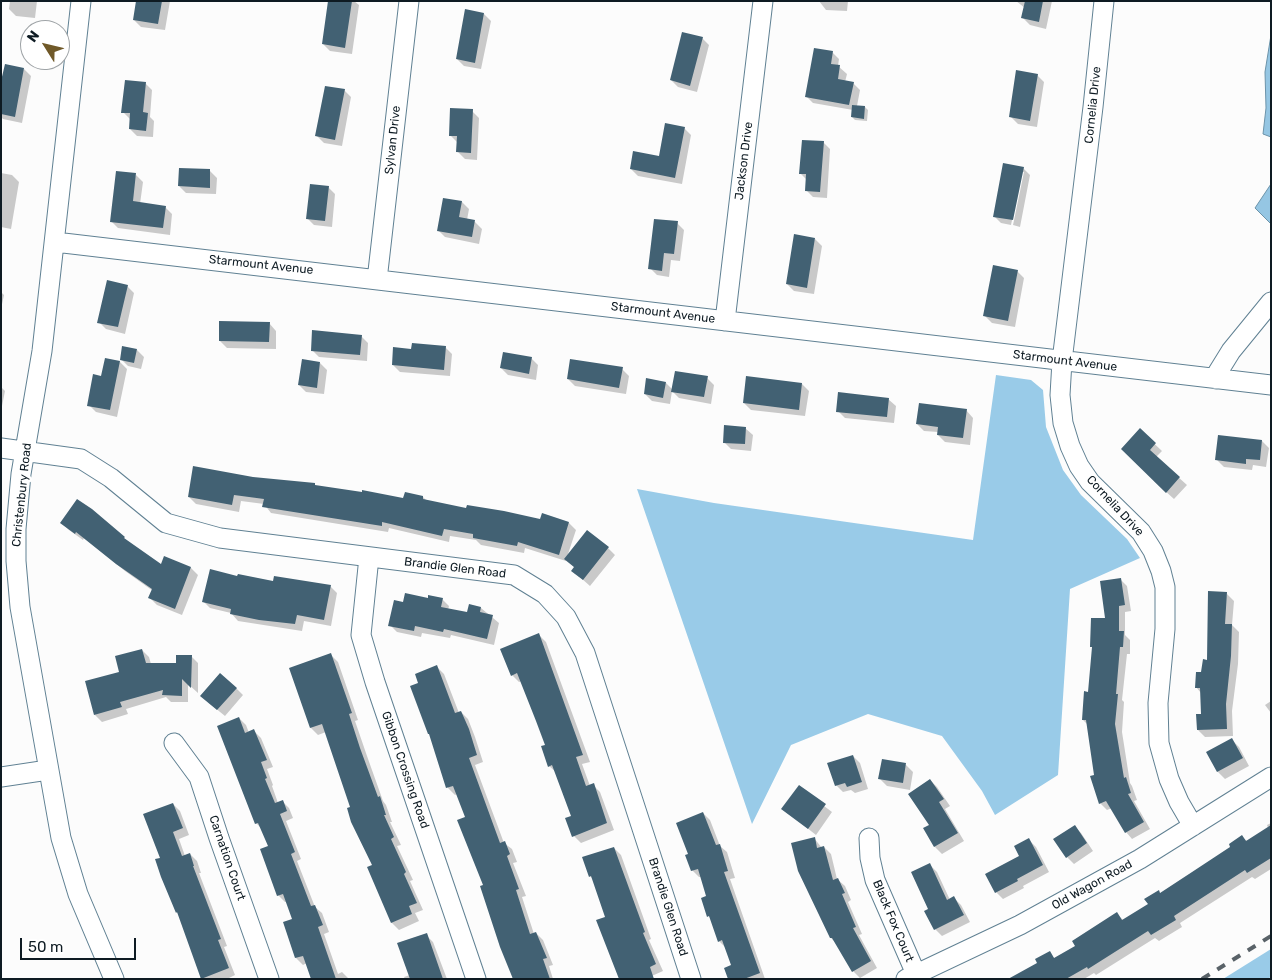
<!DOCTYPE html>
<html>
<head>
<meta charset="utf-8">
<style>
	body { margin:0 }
	#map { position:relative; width:1272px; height:980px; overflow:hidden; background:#fcfcfc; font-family:Rubik,sans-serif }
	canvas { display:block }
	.frame { position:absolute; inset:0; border:2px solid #0e1b23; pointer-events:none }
	.north { position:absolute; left:20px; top:20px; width:50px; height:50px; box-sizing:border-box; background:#fff; border:1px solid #9fa4a7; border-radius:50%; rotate:306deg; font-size:14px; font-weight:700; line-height:20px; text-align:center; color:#0e1b23 }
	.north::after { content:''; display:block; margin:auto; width:18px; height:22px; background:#705929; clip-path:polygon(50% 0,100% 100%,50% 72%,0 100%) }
	.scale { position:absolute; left:20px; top:938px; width:116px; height:22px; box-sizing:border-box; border:2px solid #0e1b23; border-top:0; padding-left:6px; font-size:15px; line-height:18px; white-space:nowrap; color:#0e1b23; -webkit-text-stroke:4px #fff; paint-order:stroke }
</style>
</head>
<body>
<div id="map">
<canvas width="1272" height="980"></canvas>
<div class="frame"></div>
<div class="north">N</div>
<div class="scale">50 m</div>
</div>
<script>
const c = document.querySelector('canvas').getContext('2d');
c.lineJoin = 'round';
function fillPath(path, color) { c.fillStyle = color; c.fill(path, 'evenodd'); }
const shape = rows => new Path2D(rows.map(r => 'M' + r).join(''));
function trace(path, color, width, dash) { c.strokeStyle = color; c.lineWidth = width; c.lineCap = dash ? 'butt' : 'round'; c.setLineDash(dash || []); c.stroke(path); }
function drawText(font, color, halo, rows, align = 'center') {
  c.font = font + ' Rubik,sans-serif'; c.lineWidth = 5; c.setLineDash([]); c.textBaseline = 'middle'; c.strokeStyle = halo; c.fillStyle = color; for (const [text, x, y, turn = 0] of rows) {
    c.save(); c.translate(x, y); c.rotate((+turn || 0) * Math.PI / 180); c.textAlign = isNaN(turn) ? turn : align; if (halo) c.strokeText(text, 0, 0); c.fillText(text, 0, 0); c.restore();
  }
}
const forest = shape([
	[996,375,1031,380,1043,390,1046,427,1063,470,1081,495,1127,539,1140,558,1070,589,1058,775,995,815,982,791,942,736,868,714,791,745,752,824,637,489,714,503,973,540],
	[1271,949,1271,977,1267,979,1223,979]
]);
const water = shape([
	[1271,35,1271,137,1263,134,1266,108,1265,72,1271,35],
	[1271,184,1271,224,1255,208,1271,184]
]);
const shadow = shape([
	[10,1,37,1,35,18,16,16,9,9],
	[137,1,170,1,165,30,141,27,134,20],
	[329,1,354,1,359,5,352,54,330,51,323,44],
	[819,1,848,1,847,11,826,10],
	[1016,1,1052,1,1046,29,1030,25,1023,18,1025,8],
	[466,11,484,14,491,21,481,69,464,66,457,59],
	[702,38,709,45,697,92,678,87,671,80],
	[832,52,839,59,838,66,847,74,845,82,853,83,860,90,857,106,865,107,868,110,867,121,855,120,852,117,853,110,813,103,806,96],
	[24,69,31,76,22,123,3,119,1,117,1,87],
	[1037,75,1044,82,1037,127,1018,124,1011,117],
	[145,83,152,90,150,117,154,121,153,137,137,136,130,129,130,119,123,112],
	[344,90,351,97,342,146,324,143,317,136],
	[472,111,479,118,477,160,465,159,458,152,457,142,450,135],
	[684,128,691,135,682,184,638,176,631,169,660,157],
	[823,142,830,149,827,198,813,197,806,190,807,180,800,173],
	[1023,168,1030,175,1020,227,1013,225,1024,172,1022,172,1011,225,1001,223,994,216],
	[210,171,217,178,216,194,186,193,179,186],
	[1,173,12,175,19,182,11,229,1,227],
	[136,175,143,182,140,204,165,207,172,214,170,235,118,228,111,221],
	[328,187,335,194,332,227,314,225,307,218],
	[444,199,462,202,469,209,467,220,475,222,482,229,479,244,445,237,438,230],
	[677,223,684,230,680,261,671,260,669,277,657,275,650,268],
	[815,239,822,246,814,294,794,291,787,284],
	[1017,271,1024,278,1015,327,992,323,985,316],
	[127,286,134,293,125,334,106,329,99,322],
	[1,292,4,295,1,309],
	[269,323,276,331,276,349,227,348,220,341],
	[361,336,368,343,367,361,319,357,312,350],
	[445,347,452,354,450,376,400,372,393,365,412,350],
	[137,350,144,357,141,369,128,366,121,359],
	[531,358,538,365,536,380,508,375,501,368],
	[120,362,127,369,117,417,96,412,89,405,102,377],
	[320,363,327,370,324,394,306,392,299,385],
	[622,369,629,376,626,394,575,386,568,379],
	[707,378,714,385,711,404,679,398,672,391,670,404,652,401,645,394,666,383,673,390],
	[802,384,809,391,805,416,751,410,744,403],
	[1,387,5,391,1,411],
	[888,399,896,406,894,423,845,418,838,411],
	[966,410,973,418,970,445,945,442,938,435,938,432,924,431,917,424],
	[745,428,753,435,751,451,731,449,724,442],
	[1140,430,1162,451,1156,457,1187,485,1174,499,1154,481],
	[1262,441,1269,448,1266,467,1253,465,1252,470,1224,467,1217,460],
	[252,479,314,484,317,487,404,500,423,497,428,502,467,509,541,520,543,515,569,523,576,530,567,557,608,548,615,555,590,586,573,571,575,568,566,559,566,561,525,548,524,553,481,545,476,540,450,536,449,542,389,528,388,532,271,513,264,504,241,501,239,512,196,504,189,497],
	[91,510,132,545,162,566,191,568,198,575,182,615,157,605,150,598,153,591,125,571,84,538,83,540,69,530,62,523],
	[238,578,274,583,330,586,337,593,331,626,304,621,302,631,238,621,231,613,210,608,203,601],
	[1120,579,1127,586,1131,611,1125,612,1125,635,1130,640,1130,654,1127,654,1122,700,1124,702,1122,732,1130,783,1132,786,1137,800,1134,801,1150,829,1132,839,1126,832,1112,808,1107,810,1100,803,1087,724,1083,720,1107,620],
	[1227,594,1234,601,1232,625,1239,632,1238,664,1232,711,1233,736,1205,737,1198,730,1202,715,1201,693,1196,687,1208,661],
	[429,599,442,599,449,606,448,610,468,613,481,608,499,623,494,645,451,635,450,638,422,633,421,637,397,632,390,625,404,603],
	[539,635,546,642,590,762,582,764,590,786,593,785,600,792,614,830,581,843,574,836,572,816,557,773,549,766,547,746,522,681,519,682,512,675],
	[142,650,149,657,151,664,177,665,191,656,198,663,198,693,188,684,188,702,171,702,166,697,126,709,128,714,102,722,95,715,121,673],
	[331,655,338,662,358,720,355,721,367,756,383,801,386,805,392,822,390,822,401,845,397,846,413,880,410,881,423,910,415,913,419,921,399,930,392,923,374,866,351,807,326,732,318,735,311,728,291,669],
	[437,667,444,674,459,713,461,712,468,719,475,737,483,762,475,765,504,843,512,849,517,862,513,863,526,896,522,897,534,934,536,933,543,940,553,965,549,966,553,979,513,979,485,886,466,817,457,794,455,795,448,788,431,736,420,684],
	[236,688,243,695,225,716,209,703],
	[1271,701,1271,713,1265,705],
	[239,718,246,725,249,733,254,731,261,738,273,767,267,769,273,785,272,786,278,803,282,801,289,808,293,818,286,821,301,859,297,861,315,907,322,913,329,932,324,934,338,974,342,972,349,979,312,979,307,963,303,965,296,958,294,920,287,902,285,902,278,895,270,847,263,830,256,823],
	[1232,740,1239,747,1249,766,1225,779,1218,772,1208,753],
	[853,756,860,763,868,789,855,793,851,790,843,792,836,785],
	[883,761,906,765,913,772,910,790,887,786,880,779],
	[930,780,937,787,950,806,945,809,964,841,942,854,935,847,925,829,930,825],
	[799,787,832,812,816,835,783,809],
	[173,804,180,811,189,835,179,839,185,856,190,854,197,861,201,873,199,873,227,946,224,947,235,975,229,978,229,979,202,979,180,915,177,912,162,877,161,858],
	[703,813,710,820,720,846,727,852,735,878,730,879,765,979,729,979,733,966,726,948,719,941,711,919,709,916,708,897,701,877,699,877,692,870,690,855],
	[1271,823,1271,869,1255,879,1252,877,1180,923,1182,927,1159,941,1155,938,1096,975,1094,973,1084,979,1011,979,1039,963,1050,953,1055,959,1076,947,1117,914,1123,920,1150,905,1160,894,1232,847,1242,837,1247,841,1268,828,1267,825],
	[1074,826,1081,833,1093,851,1074,864,1067,857],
	[814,838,822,848,824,847,831,854,837,879,845,886,851,900,848,902,862,934,859,935,877,968,860,978,853,971,837,944,831,938],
	[1029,840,1036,847,1049,872,1023,886,1024,888,1003,899,996,892,1021,857],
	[614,848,621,855,651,939,649,940,663,971,645,979,606,917,594,880,590,876],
	[930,865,937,872,950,900,954,898,961,905,970,922,942,936,935,929,930,910],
	[426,935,433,942,447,979,405,979,404,977,410,975]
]);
const building = shape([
	[136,1,162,1,158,24,133,20],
	[328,1,352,1,345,48,322,44],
	[1025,1,1043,1,1039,22,1021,18],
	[465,9,484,13,475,63,456,59],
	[682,32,703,37,690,86,670,80],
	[814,48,833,51,831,64,840,65,838,79,854,82,849,105,805,97],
	[5,64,24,68,15,117,1,114,1,81],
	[1016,70,1038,74,1030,121,1009,117],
	[125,80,146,82,143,112,148,113,146,131,129,129,130,113,121,113],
	[325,86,345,89,335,140,315,136],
	[852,105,865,106,864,119,851,117],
	[450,108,473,109,471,153,456,152,457,136,449,136],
	[665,123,685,127,675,178,630,169,633,151,659,156],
	[802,140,824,141,820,192,805,191,806,174,799,174],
	[1003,163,1024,167,1013,220,993,217],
	[179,168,210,169,210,188,178,186],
	[116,171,136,173,133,201,166,206,163,228,110,222],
	[310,184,329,186,325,221,306,219],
	[443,198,462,201,459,217,475,220,472,237,437,231],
	[654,219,678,221,674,254,664,253,662,271,648,269],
	[794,234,815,238,807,288,786,284],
	[993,265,1018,270,1008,321,983,316],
	[107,280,128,285,118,327,97,323],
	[219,321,270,322,269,342,219,341],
	[312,330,362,335,360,355,311,351],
	[412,343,446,346,444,370,392,365,393,347,411,349],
	[122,346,137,349,134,363,120,360],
	[503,352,532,357,529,374,500,368],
	[105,358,120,361,110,410,87,406,93,374,101,376],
	[302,359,320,362,317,388,298,385],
	[570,359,623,367,619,388,567,379],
	[675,371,708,376,704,397,671,392],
	[746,376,802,383,799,410,743,403],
	[646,378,666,382,663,398,644,394],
	[838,392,889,398,887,417,836,412],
	[919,403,967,409,963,438,937,435,938,427,916,424],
	[724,425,746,427,745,444,723,443],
	[1140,428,1156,443,1150,450,1180,477,1166,493,1121,449],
	[1218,435,1262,440,1260,460,1246,459,1246,464,1215,460],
	[193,466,253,477,315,483,315,485,362,492,362,490,403,498,405,492,423,496,423,499,466,508,467,505,504,511,540,519,542,513,569,522,559,555,518,542,517,546,473,538,473,534,444,529,442,536,382,522,382,526,262,507,264,499,234,495,232,505,188,497],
	[77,499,92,509,125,537,124,538,161,564,164,556,191,567,175,609,148,598,152,589,116,564,76,532,75,534,60,523],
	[587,530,609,547,583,580,571,571,574,567,564,559],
	[210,569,237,576,238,574,273,581,274,576,331,585,324,620,297,615,295,624,259,620,230,614,231,609,202,602],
	[1121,578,1125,605,1119,606,1119,631,1124,631,1123,647,1120,647,1116,694,1118,694,1115,724,1124,778,1126,777,1131,793,1128,794,1144,822,1125,833,1106,801,1099,804,1090,776,1094,775,1086,720,1082,720,1084,691,1088,692,1092,647,1090,647,1091,618,1105,618,1100,581],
	[1208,591,1227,592,1225,624,1232,624,1231,656,1226,704,1227,729,1197,730,1196,714,1201,714,1200,688,1195,688,1196,672,1201,672,1203,659,1207,660],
	[405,593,428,598,428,595,443,598,441,607,467,612,469,604,481,607,480,612,493,615,487,639,444,629,443,632,415,626,414,631,388,626,394,600,403,602],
	[539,633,583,755,576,757,586,786,594,783,607,823,572,837,565,818,571,816,552,765,548,767,541,746,545,745,536,721,517,673,511,676,500,649],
	[142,649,146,663,176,663,176,655,192,655,191,688,182,679,182,696,162,695,163,690,120,702,122,707,94,715,85,681,119,672,115,656],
	[331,653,352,713,349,714,360,748,378,797,380,796,386,815,384,815,394,837,391,839,406,872,404,874,417,903,409,906,412,914,391,923,367,867,372,865,351,822,347,808,350,807,322,724,310,728,289,668],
	[437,665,455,713,461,711,469,729,477,755,469,758,500,843,505,841,510,854,507,856,519,889,516,890,530,934,536,932,547,958,543,959,550,979,513,979,500,947,480,886,483,885,457,820,465,817,453,786,446,788,429,734,428,734,410,686,418,683,415,674],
	[220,673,237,688,217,710,200,696],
	[239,717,245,733,254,729,267,760,261,762,267,778,265,779,275,803,283,800,287,811,280,814,295,852,291,854,311,906,315,905,323,925,318,927,336,979,311,979,303,956,295,958,283,922,292,919,283,894,277,896,260,849,268,846,258,823,255,824,217,726],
	[1232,738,1243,758,1217,772,1206,752],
	[853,755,862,782,847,787,845,783,835,786,827,763],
	[882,759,906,763,903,783,878,779],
	[930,779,944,799,939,802,958,833,934,847,923,828,929,825,908,794],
	[799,785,826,804,808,829,781,809],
	[173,803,183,828,173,832,182,856,190,853,194,866,193,866,221,939,218,940,229,968,201,979,177,912,176,913,161,877,155,859,160,858,143,814],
	[703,812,716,845,720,844,728,871,724,872,760,973,744,979,728,979,724,968,731,965,722,940,718,942,709,916,707,917,701,898,706,896,698,869,691,871,685,855,688,854,676,823],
	[1075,825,1087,843,1066,858,1053,839],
	[1271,825,1271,858,1247,873,1245,870,1174,916,1176,920,1151,935,1148,931,1088,969,1087,967,1066,979,1008,979,1037,963,1035,959,1050,951,1054,958,1075,946,1072,941,1117,912,1122,920,1148,904,1144,899,1159,890,1160,893,1189,874,1230,847,1229,844,1242,835,1246,841],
	[815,837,817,848,824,846,833,880,838,878,845,893,842,894,856,927,853,928,871,961,852,972,832,938,830,938,798,871,791,843],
	[1029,838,1043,865,1017,879,1018,881,995,893,985,874,1019,856,1014,846],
	[614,847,645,932,643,933,656,964,650,967,654,979,619,979,596,920,605,917,591,876,589,877,582,857],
	[930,863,947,900,954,896,964,915,934,930,924,911,928,909,911,872],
	[427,933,443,979,410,979,397,943]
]);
const minor = shape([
	[81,1,42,351,21,474,16,529,16,561,20,607,61,838,78,894,114,979],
	[1104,1,1093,107,1062,361,1060,395,1063,423,1070,446,1079,466,1090,482,1141,532,1153,551,1161,571,1165,587,1165,629,1158,703,1159,743,1169,779,1179,802,1193,826],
	[55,242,1271,385],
	[377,280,409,1],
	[725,321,763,1],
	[1216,379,1218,372,1231,351,1271,302],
	[1,448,81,459,111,478,166,523,220,538,514,575,545,594,566,617,585,653,691,979],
	[369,557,361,635,375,682,476,979],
	[174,743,199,777,219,838,269,979],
	[1,777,48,770],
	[869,838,870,858,875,880,916,974],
	[906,979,1020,925,1140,859,1271,777]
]);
const rail = shape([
	[1202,979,1271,936]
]);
const streetNames = [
	["Cornelia Drive",1093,105,-84],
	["Sylvan Drive",393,140,-84],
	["Jackson Drive",744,161,-83],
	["Starmount Avenue",261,265,6],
	["Starmount Avenue",663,313,7],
	["Starmount Avenue",1065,361,7],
	["Christenbury Road",22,495,-84],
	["Cornelia Drive",1115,506,47],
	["Brandie Glen Road",455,568,7],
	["Gibbon Crossing Road",405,770,71],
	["Carnation Court",227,858,71],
	["Old Wagon Road",1092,885,-29],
	["Brandie Glen Road",668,907,72],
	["Black Fox Court",893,921,67]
];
fillPath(forest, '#99cbe8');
fillPath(water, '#95c6e3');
trace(water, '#6c93a9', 1);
fillPath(shadow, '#0003');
fillPath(building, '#426173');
trace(minor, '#608193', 21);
trace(minor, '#fff', 19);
trace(rail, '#596268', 4, [9, 9]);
drawText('12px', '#0e1b23', '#fff', streetNames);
</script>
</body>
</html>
